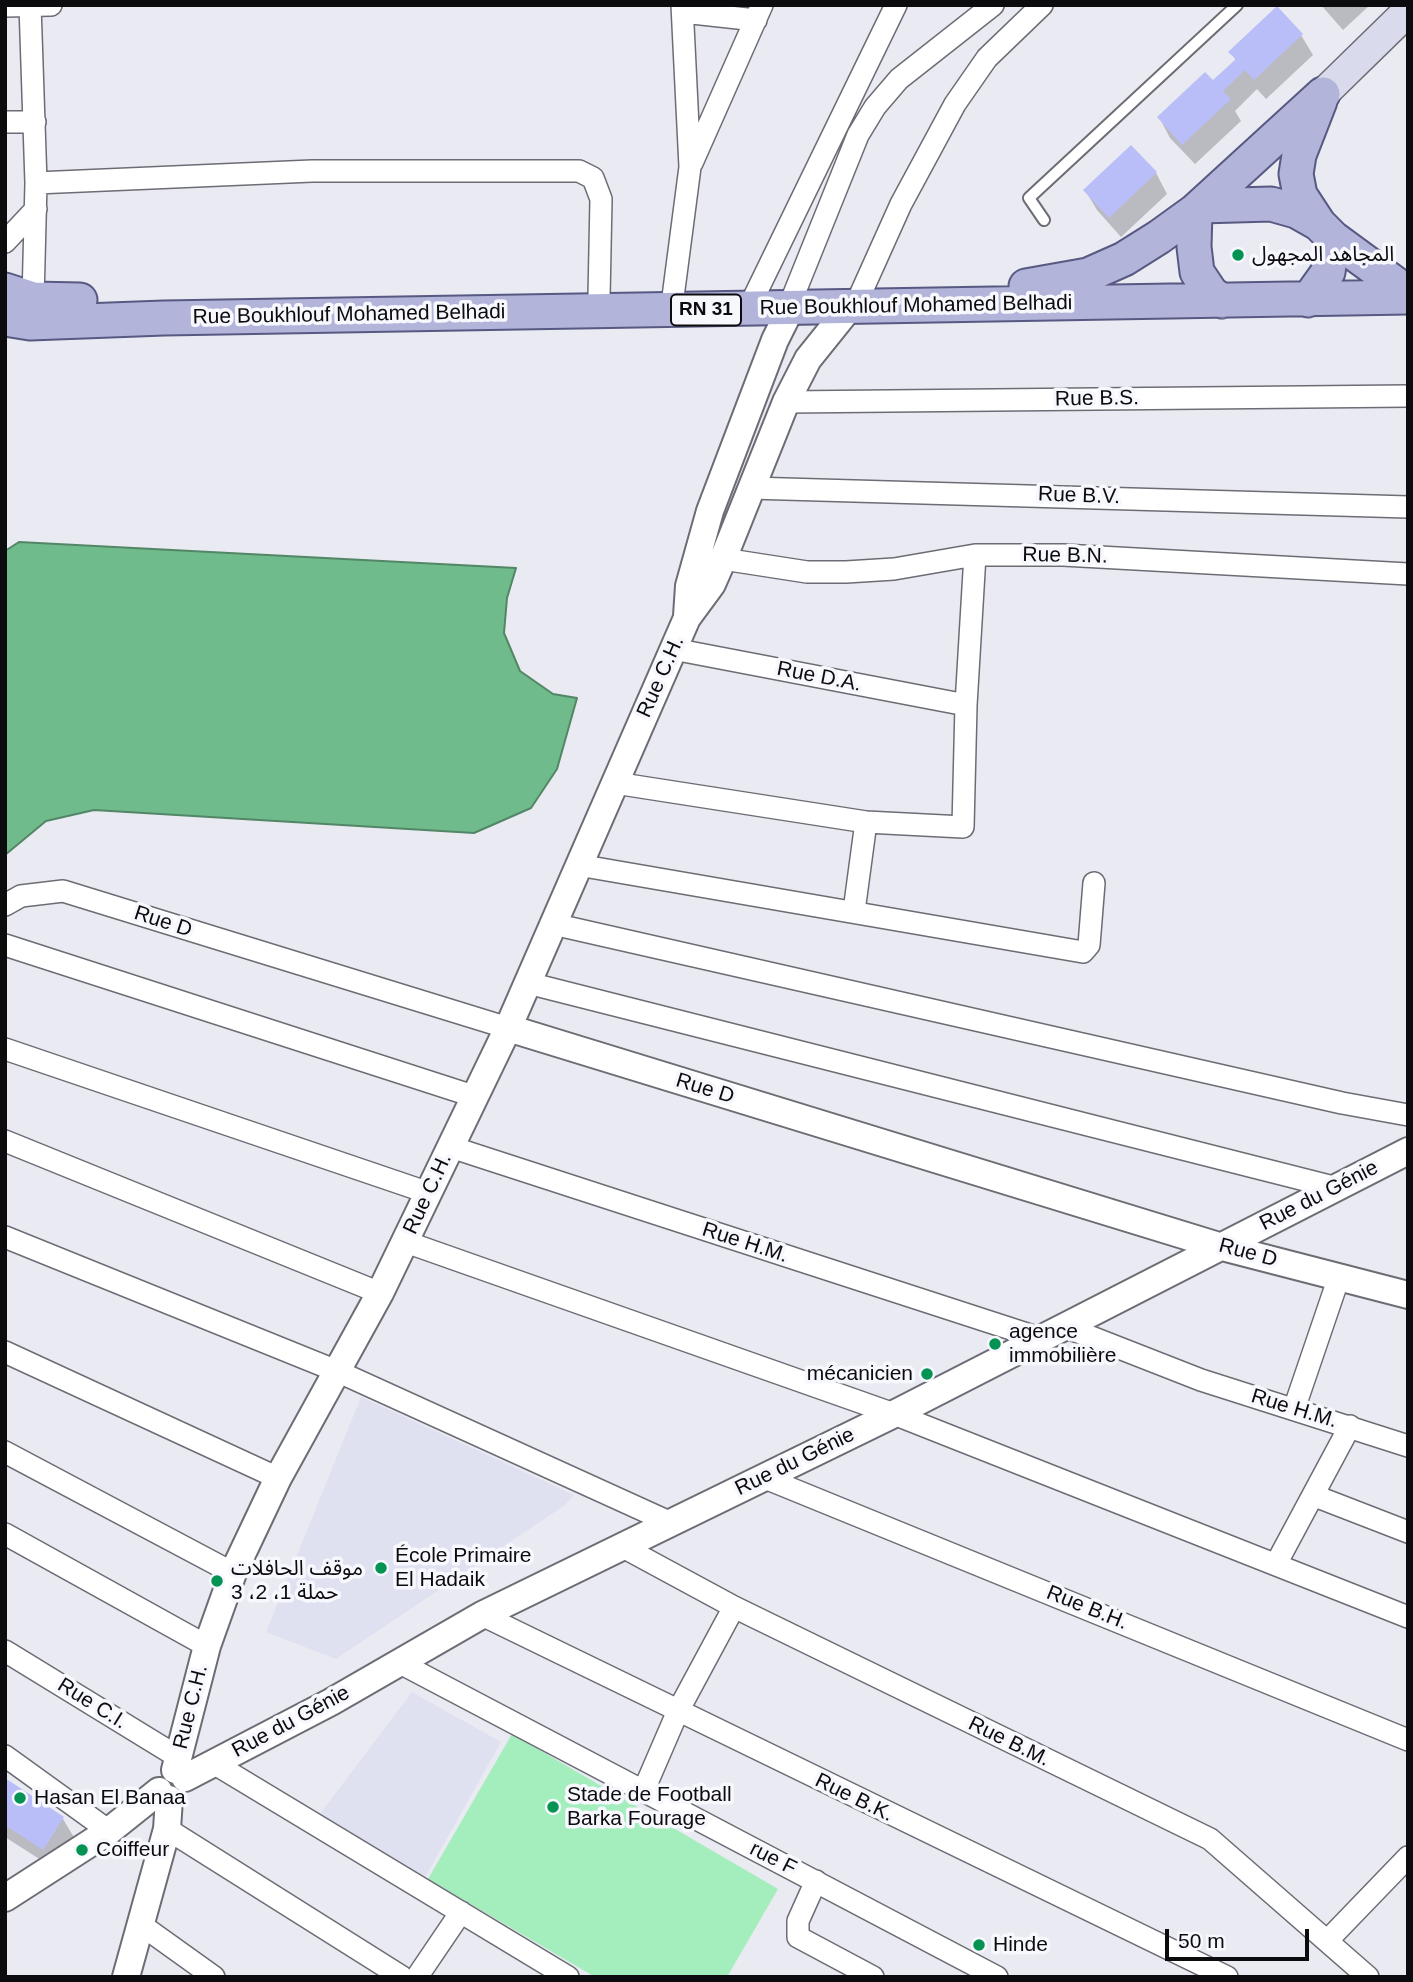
<!DOCTYPE html>
<html>
<head>
<meta charset="utf-8">
<style>
	body { margin:0 }
	#map { position:relative; width:1413px; height:1982px; overflow:hidden; background:#e9eaf2; font-family:Helvetica,sans-serif }
	canvas { display:block }
	.frame { position:absolute; inset:0; border:7px solid #0c0c0e; pointer-events:none }
	.scale { position:absolute; left:1165px; top:1929px; width:144px; height:32px; box-sizing:border-box; border:4px solid #0c0c0e; border-top:0; padding-left:9px; font-size:21px; line-height:24px; white-space:nowrap; color:#0c0c0e; -webkit-text-stroke:5px #f7f7fe; paint-order:stroke }
</style>
</head>
<body>
<div id="map">
<canvas width="1413" height="1982"></canvas>
<div class="frame"></div>
<div class="scale">50 m</div>
</div>
<script>
const c = document.querySelector('canvas').getContext('2d');
c.lineJoin = 'round';
function fillPath(path, color) { c.fillStyle = color; c.fill(path, 'evenodd'); }
const shape = rows => new Path2D(rows.map(r => 'M' + r).join(''));
function trace(path, color, width, dash) { c.strokeStyle = color; c.lineWidth = width; c.lineCap = dash ? 'butt' : 'round'; c.setLineDash(dash || []); c.stroke(path); }
function drawText(font, color, halo, rows, align = 'center') {
  c.font = font + ' Helvetica,"Noto Sans Arabic",sans-serif'; c.lineWidth = 7; c.setLineDash([]); c.textBaseline = 'middle'; c.strokeStyle = halo; c.fillStyle = color; for (const [text, x, y, turn = 0] of rows) {
    c.save(); c.translate(x, y); c.rotate((+turn || 0) * Math.PI / 180); c.textAlign = isNaN(turn) ? turn : align; if (halo) c.strokeText(text, 0, 0); c.fillText(text, 0, 0); c.restore();
  }
}
const built = shape([
	[361,1397,574,1495,565,1505,336,1659,266,1632],
	[412,1692,501,1742,424,1879,317,1818]
]);
const green = shape([
	[512,1734,778,1889,727,1977,595,1977,428,1879]
]);
const water = shape([
	[19,542,516,568,507,598,504,633,520,671,553,694,577,698,557,769,531,808,474,833,94,810,46,821,5,855,5,551,19,542]
]);
const shadow = shape([
	[1321,5,1370,5,1343,30],
	[1301,35,1313,55,1266,99,1257,89,1235,111,1241,121,1195,164,1170,138,1159,117,1213,83,1236,61,1231,52],
	[1131,147,1156,173,1167,194,1121,237,1097,210,1085,190],
	[5,1780,63,1819,75,1839,55,1869,5,1837]
]);
const building = shape([
	[1277,6,1303,34,1254,80,1245,70,1223,91,1231,99,1182,145,1157,117,1205,72,1213,80,1236,59,1228,52],
	[1131,145,1157,172,1109,218,1083,190],
	[5,1778,64,1817,43,1850,5,1825]
]);
const service = shape([
	[1044,220,1029,198,1237,5]
]);
const minor = shape([
	[30,5,36,183,33,299],
	[5,6,51,5],
	[683,12,756,20],
	[5,122,35,122],
	[692,163,762,5],
	[36,183,312,171,579,171,593,178,601,199,599,297],
	[5,242,36,209],
	[861,293,901,204,955,104,987,58,1042,5],
	[794,294,858,135,875,107,899,79,993,5],
	[755,295,896,5],
	[673,297,690,167,682,5],
	[786,402,1408,396],
	[750,488,1408,507],
	[723,559,807,572,846,572,894,569,975,555,1063,555,1408,574],
	[673,649,966,705],
	[615,783,866,822,963,827,966,705,975,555],
	[578,865,1083,952,1089,945,1094,883],
	[5,905,21,896,63,891,508,1028],
	[854,911,866,822],
	[553,924,1342,1103,1408,1115],
	[5,945,473,1096],
	[528,983,1333,1187],
	[5,1049,429,1193],
	[5,1141,380,1293],
	[451,1147,1039,1338],
	[5,1237,339,1372,669,1522],
	[406,1242,894,1414,1408,1617],
	[1063,1326,1201,1380,1408,1446],
	[5,1352,278,1478],
	[1294,1409,1339,1277],
	[5,1452,233,1573],
	[765,1478,1408,1740],
	[1315,1496,1408,1532],
	[5,1534,207,1646],
	[623,1547,734,1607,1210,1839,1368,1977],
	[1276,1564,1350,1426],
	[482,1615,1227,1977],
	[5,1651,178,1757],
	[400,1663,997,1977],
	[5,1756,109,1831],
	[215,1764,568,1977],
	[643,1792,678,1711,734,1607],
	[167,1829,402,1977],
	[816,1881,798,1921,798,1937,873,1977],
	[140,1924,214,1977],
	[1327,1941,1408,1857],
	[417,1977,461,1912]
]);
const tertiary = shape([
	[687,616,689,586,710,511,775,340,790,310],
	[508,1028,1222,1247,1408,1295],
	[175,1770,207,1646,233,1573,278,1478,380,1293,508,1028,687,618,712,584,723,559,786,402,808,359,849,308],
	[185,1778,331,1702,482,1615,894,1414,1408,1151],
	[5,1898,109,1831,159,1791],
	[126,1977,167,1829,169,1799]
]);
const secondary = shape([
	[1323,94,1408,11]
]);
const primary = shape([
	[1320,101,1299,155,1296,174,1300,195,1319,224,1333,238,1408,293],
	[1201,206,1271,204,1296,211,1319,224],
	[1195,211,1194,247,1197,272,1211,293,1222,301],
	[1026,286,1088,275,1124,259,1159,237,1195,211,1323,94],
	[5,290,33,299,80,300],
	[1308,300,1328,272,1333,238],
	[5,319,30,323,164,318,1408,297]
]);
const markers = [
	[1238,255,7,"#049353"],
	[995,1344,7,"#049353"],
	[927,1374,7,"#049353"],
	[381,1568,7,"#049353"],
	[217,1581,7,"#049353"],
	[20,1798,7,"#049353"],
	[553,1807,7,"#049353"],
	[82,1850,7,"#049353"],
	[979,1945,7,"#049353"]
];
const shields = [
	[706,310,70]
];
const shieldNames = [
	["RN 31",706,310]
];
const poiNames = [
	["المجاهد المجهول",1252,255],
	["agence",1009,1332],
	["immobilière",1009,1356],
	["mécanicien",913,1374,"right"],
	["École Primaire",395,1556],
	["El Hadaik",395,1580],
	["موقف الحافلات",231,1569],
	["حملة 1، 2، 3",231,1593],
	["Stade de Football",567,1795],
	["Barka Fourage",567,1819],
	["Hasan El Banaa",34,1798],
	["Coiffeur",96,1850],
	["Hinde",993,1945]
];
const streetNames = [
	["Rue Boukhlouf Mohamed Belhadi",916,306,-1],
	["Rue Boukhlouf Mohamed Belhadi",349,315,-1],
	["Rue B.S.",1097,399,-1],
	["Rue B.V.",1079,496,2],
	["Rue B.N.",1065,556,1],
	["Rue C.H.",661,677,-66],
	["Rue D.A.",819,677,11],
	["Rue D",163,922,18],
	["Rue D",705,1089,17],
	["Rue C.H.",428,1194,-65],
	["Rue du Génie",1319,1196,-27],
	["Rue H.M.",745,1243,18],
	["Rue D",1248,1253,15],
	["Rue H.M.",1294,1409,17],
	["Rue du Génie",795,1462,-26],
	["Rue B.H.",1087,1608,22],
	["Rue C.I.",92,1704,32],
	["Rue C.H.",191,1707,-76],
	["Rue du Génie",291,1722,-28],
	["Rue B.M.",1009,1742,26],
	["Rue B.K.",854,1798,26],
	["rue F",773,1859,27]
];
fillPath(built, '#dfe0f0');
fillPath(green, '#a4edbc');
fillPath(water, '#70bb8b');
trace(water, '#528666', 2);
fillPath(shadow, '#0003');
fillPath(building, '#babef8');
trace(service, '#6c6d74', 14);
trace(minor, '#6c6d74', 24);
trace(tertiary, '#6c6d74', 30);
trace(secondary, '#6c6d74', 33);
trace(primary, '#575982', 37);
trace(service, '#fff', 10);
trace(minor, '#fff', 21);
trace(tertiary, '#fff', 26);
trace(secondary, '#d9daec', 30);
trace(primary, '#b2b4d9', 33);
for (const [x, y, r, color] of markers) { const dot = new Path2D(); dot.arc(x, y, r, 0, 2 * Math.PI); c.fillStyle = color; c.fill(dot); trace(dot, '#f7f7fe', 2.5); }
for (const [x, y, w] of shields) { const box = new Path2D(); box.roundRect(x - w / 2, y - 15.5, w, 31, 5); c.fillStyle = '#f7f7fe'; c.fill(box); trace(box, '#0c0c0e', 2); }
drawText('bold 19px', '#0c0c0e', null, shieldNames);
drawText('21px', '#0c0c0e', '#f7f7fe', poiNames, 'left');
drawText('21px', '#0c0c0e', '#f7f7fe', streetNames);
</script>
</body>
</html>
